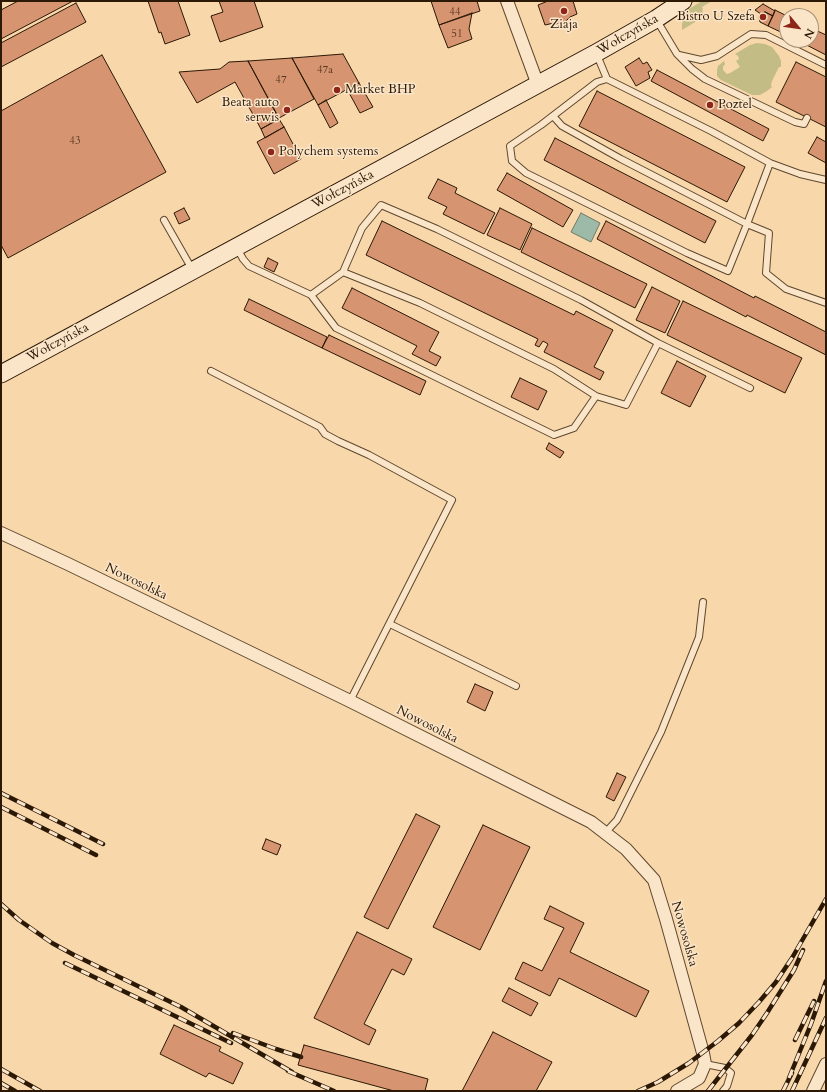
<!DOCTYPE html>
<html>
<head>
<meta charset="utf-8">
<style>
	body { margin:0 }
	#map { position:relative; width:827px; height:1092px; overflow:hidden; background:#f8d7ab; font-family:Cardo,serif }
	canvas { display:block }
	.frame { position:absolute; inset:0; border:2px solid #2b1805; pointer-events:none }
	.north { position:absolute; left:779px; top:8px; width:40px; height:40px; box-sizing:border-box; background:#fae5c8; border:1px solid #a7937a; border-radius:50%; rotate:119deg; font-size:11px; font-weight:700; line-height:16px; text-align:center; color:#2b1805 }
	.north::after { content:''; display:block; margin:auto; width:14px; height:18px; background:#8f2418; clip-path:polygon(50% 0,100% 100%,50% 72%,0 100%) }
</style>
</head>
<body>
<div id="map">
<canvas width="827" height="1092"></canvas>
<div class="frame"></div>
<div class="north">N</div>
</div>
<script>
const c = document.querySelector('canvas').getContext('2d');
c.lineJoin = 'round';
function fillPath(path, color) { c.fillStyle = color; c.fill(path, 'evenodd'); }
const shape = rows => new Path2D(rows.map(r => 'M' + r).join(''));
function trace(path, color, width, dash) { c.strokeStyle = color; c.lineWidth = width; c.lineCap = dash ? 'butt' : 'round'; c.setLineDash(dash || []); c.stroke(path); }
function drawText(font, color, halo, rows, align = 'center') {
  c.font = font + ' Cardo,serif'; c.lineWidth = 3; c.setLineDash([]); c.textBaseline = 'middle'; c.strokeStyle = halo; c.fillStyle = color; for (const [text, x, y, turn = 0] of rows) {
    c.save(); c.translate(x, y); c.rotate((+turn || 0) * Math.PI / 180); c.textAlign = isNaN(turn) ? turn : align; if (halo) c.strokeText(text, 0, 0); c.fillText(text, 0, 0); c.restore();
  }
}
const green = shape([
	[702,1,712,1,702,7,703,9,702,11,705,16,682,30,682,24,685,13,689,9],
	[757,43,765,44,772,47,779,56,781,61,781,67,779,67,772,81,771,85,772,87,767,91,760,95,752,95,721,80,717,76,717,70,718,66,724,61,725,64,723,67,723,70,727,74,730,73,740,67,736,61,739,59,738,56,735,54,750,45]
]);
const water = shape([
	[581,213,600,223,591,242,571,232,581,213]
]);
const building = shape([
	[18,1,73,1,1,39,1,10,18,1],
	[148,1,178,1,190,35,165,44,161,32,159,33,148,1],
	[219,1,254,1,263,27,220,42,211,16,223,12,219,1],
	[431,1,477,1,480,11,439,25,431,1],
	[548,1,573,1,577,14,570,17,567,20,563,23,557,24,554,23,545,25,538,5,548,1],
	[76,3,86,22,1,67,1,43,76,3],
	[763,4,775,11,773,16,765,12,761,14,755,10,763,4],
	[775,10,787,16,787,35,768,26,775,10],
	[765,12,773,16,768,26,760,22,759,17,761,14,765,12],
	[472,13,469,29,472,39,448,48,439,25,472,13],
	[811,28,826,35,826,55,797,40,811,40,811,28],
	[343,54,359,83,318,105,292,58,343,54],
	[102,55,166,172,8,258,1,245,1,111,102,55],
	[292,58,314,99,279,118,248,61,292,58],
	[639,58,643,64,647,62,652,70,648,72,650,78,636,86,625,67,639,58],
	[248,61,279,119,261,129,235,82,197,103,179,72,220,69,229,62,248,61],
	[796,62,826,77,826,120,825,122,826,122,826,127,776,102,796,62],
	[657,70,769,129,763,141,651,81,657,70],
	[359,83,373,107,360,113,347,89,359,83],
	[597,91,745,167,727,202,579,126,597,91],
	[326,100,338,123,330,128,318,105,326,100],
	[279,119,284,127,265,138,261,129,279,119],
	[284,127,301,159,274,174,257,142,284,127],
	[817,137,826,142,826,163,808,153,817,137],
	[555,138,716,221,705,243,544,160,555,138],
	[507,173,573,210,563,227,497,190,507,173],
	[438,179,457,188,455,193,495,213,484,234,443,214,447,207,428,198,438,179],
	[184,208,190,219,179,224,174,213,184,208],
	[500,208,532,224,520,250,487,235,500,208],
	[382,221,574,315,576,311,613,330,594,367,604,372,600,380,544,352,548,344,543,341,539,347,535,345,538,339,366,255,382,221],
	[606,221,754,298,755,296,826,332,826,355,747,315,746,317,597,239,606,221],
	[532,228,647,284,635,308,521,252,532,228],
	[268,258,278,263,274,272,264,267,268,258],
	[652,287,680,301,665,333,636,320,652,287],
	[352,288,439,332,429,351,441,357,436,366,412,354,417,346,342,308,352,288],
	[249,299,327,337,322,348,244,310,249,299],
	[683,301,802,358,785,393,667,335,683,301],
	[329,335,426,381,420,395,322,348,329,335],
	[677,361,706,376,690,407,661,393,677,361],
	[520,378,547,391,538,410,511,397,520,378],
	[549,443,564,452,560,458,546,449,549,443],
	[475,684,493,692,485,711,467,702,475,684],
	[617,773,626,777,614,801,606,797,617,773],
	[416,814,440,826,388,929,364,917,416,814],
	[483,825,530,847,480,950,433,927,483,825],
	[266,839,281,845,277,855,262,849,266,839],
	[550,906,584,923,570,952,649,991,636,1017,559,978,550,996,515,979,523,962,542,971,564,928,544,919,550,906],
	[357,932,412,959,404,975,392,969,364,1024,376,1030,369,1045,314,1018,357,932],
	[509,988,538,1003,531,1016,502,1001,509,988],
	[174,1025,221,1047,219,1051,243,1063,233,1084,209,1073,206,1077,160,1054,174,1025],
	[493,1032,552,1062,536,1091,462,1091,493,1032],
	[304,1045,428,1079,425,1091,394,1091,298,1065,304,1045]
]);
const lane = shape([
	[656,19,677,54,692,69,705,79,795,122,804,124,807,118],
	[597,55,607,79],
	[679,55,701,60,717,56,751,34,766,35,826,65],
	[553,116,562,126,621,159,747,224,728,271,687,253,526,173,512,161,510,146,541,125,597,82,607,79,711,131,770,163,800,174,826,180],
	[770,163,747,224,769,233,766,273,786,289,826,303],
	[164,220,192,269],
	[237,248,243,259,249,266,311,295,336,328,554,435,574,428,596,396,626,405,658,343],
	[343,272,420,303,554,369,596,396],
	[311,295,343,272,362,228,381,205,437,229,581,300,658,343,750,388],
	[211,371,320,427,325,434,338,441,369,455,452,500,350,701],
	[390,624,516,686],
	[605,833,617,820,661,732,699,637,703,602],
	[705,1064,725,1068,731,1073,727,1086,723,1091]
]);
const street = shape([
	[507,1,538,85],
	[1,533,68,564,350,701,591,822,626,849,654,880,666,919,703,1053,705,1064,699,1078,677,1091],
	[813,1091,826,1064]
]);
const secondary = shape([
	[1,374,596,53,656,19,683,1]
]);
const rail = shape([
	[1,793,103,844],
	[1,807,96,855],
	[1,904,19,920,52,943,74,955,181,1007,292,1072],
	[65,963,231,1043],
	[233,1033,276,1049,301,1057],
	[795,1040,814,1001],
	[1,1069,40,1091],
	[288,1071,334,1091],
	[789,1078,811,1024,826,981],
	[1,1083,15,1091],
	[638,1091,658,1082,689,1063,718,1041,739,1023,759,1002,776,982,792,958,826,899],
	[708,1091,752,1035,767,1013,794,970,803,950],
	[783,1091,792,1073],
	[792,1091,826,1018]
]);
const markers = [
	[564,11,4,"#8f2418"],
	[763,17,4,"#8f2418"],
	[337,90,4,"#8f2418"],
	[710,105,4,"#8f2418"],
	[287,110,4,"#8f2418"],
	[271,152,4,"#8f2418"]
];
const numberNames = [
	["44",455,12],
	["51",457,34],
	["47a",325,70],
	["47",281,80],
	["43",75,141]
];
const poiNames = [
	["Bistro U Szefa",755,17,"right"],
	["Ziaja",564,25,"center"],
	["Market BHP",345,90],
	["Beata auto",279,103,"right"],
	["serwis",279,118,"right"],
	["Poztel",718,105],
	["Polychem systems",279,152]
];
const streetNames = [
	["Wołczyńska",628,35,-30],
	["Wołczyńska",343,190,-28],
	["Wołczyńska",58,343,-28],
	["Nowosolska",136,582,26],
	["Nowosolska",427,725,27],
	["Nowosolska",684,934,74]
];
fillPath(green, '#c3bd85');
fillPath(water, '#9dbaa9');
trace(water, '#6f7967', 1);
fillPath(building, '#d69471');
trace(building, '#2b1805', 1);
trace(lane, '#5e482e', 8);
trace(street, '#5e482e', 14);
trace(secondary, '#2b1805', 19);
trace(lane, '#fae5c8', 6);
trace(street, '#fae5c8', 12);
trace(secondary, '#fae5c8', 17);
trace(rail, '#2b1805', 4.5);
trace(rail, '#fae5c8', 3, [9]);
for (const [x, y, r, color] of markers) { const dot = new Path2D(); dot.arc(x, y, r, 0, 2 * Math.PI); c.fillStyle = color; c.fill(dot); trace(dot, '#fae5c8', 1.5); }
drawText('11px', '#563720', null, numberNames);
drawText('13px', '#2b1805', '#fae5c8', poiNames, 'left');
drawText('13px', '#2b1805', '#fae5c8', streetNames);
</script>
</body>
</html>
